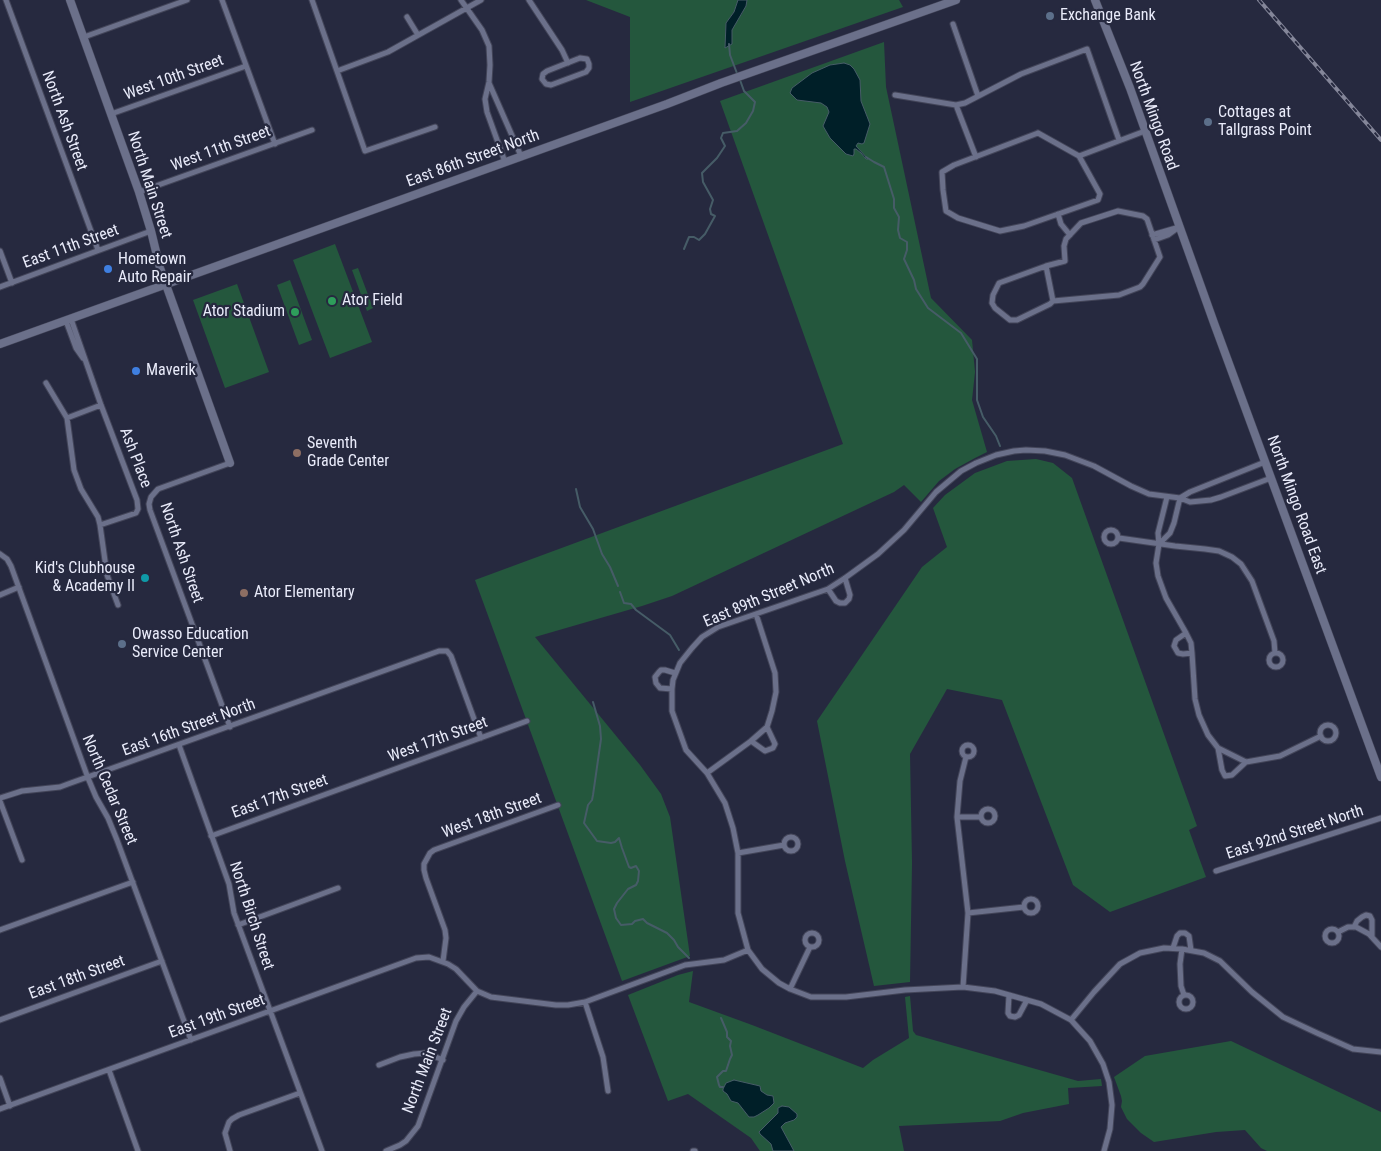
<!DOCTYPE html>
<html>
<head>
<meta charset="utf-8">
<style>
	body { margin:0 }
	canvas { display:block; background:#26293f }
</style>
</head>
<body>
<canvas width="1381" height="1151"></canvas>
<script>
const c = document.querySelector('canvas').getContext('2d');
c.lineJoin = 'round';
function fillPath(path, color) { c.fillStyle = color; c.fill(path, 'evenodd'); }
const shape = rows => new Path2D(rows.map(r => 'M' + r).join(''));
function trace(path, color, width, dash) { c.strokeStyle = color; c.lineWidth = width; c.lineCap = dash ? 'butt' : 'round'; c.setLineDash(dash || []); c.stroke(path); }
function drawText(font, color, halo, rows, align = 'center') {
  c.font = font + ' "Roboto Condensed",sans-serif'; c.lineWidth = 4.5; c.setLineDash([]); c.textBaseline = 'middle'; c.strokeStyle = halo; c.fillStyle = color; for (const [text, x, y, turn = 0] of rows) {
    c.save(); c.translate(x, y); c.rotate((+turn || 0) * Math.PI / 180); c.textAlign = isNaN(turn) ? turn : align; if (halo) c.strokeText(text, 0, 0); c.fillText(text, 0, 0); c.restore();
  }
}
const green = shape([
	[586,0,738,0,734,12,726,23,725,47,732,43,732,30,736,21,742,14,747,0,899,0,903,7,630,102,630,17],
	[884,42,886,87,931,298,972,340,975,372,972,400,987,452,975,458,955,469,939,481,921,502,904,485,894,492,879,499,672,596,642,606,535,637,640,765,661,794,670,817,690,956,622,981,475,580,843,444,720,101],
	[335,244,372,342,330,358,293,260],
	[358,268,373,308,367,311,352,270],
	[290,280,312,340,299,345,277,285],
	[237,284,269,372,225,388,193,300],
	[1036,459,1053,463,1072,478,1197,826,1189,830,1206,877,1110,912,1073,885,1002,700,947,689,910,754,912,863,910,982,874,986,845,861,817,721,922,567,947,547,933,508,945,495,975,473,1007,461],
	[693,971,689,1002,752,1025,863,1068,873,1060,909,1038,905,997,910,996,913,1031,916,1035,1078,1081,1101,1079,1102,1086,1068,1088,1069,1104,1023,1113,1000,1121,899,1126,904,1151,760,1151,751,1138,688,1094,668,1101,628,995,678,975],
	[1231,1041,1381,1112,1381,1151,1267,1151,1261,1148,1245,1130,1216,1132,1154,1142,1141,1133,1127,1119,1121,1107,1122,1101,1121,1096,1114,1077,1145,1056]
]);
const water = shape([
	[738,0,747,0,746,6,732,30,732,44,725,48,726,23,734,12,738,0],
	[844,63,850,65,854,69,860,80,861,101,870,124,864,143,862,144,858,143,856,146,868,159,866,159,861,153,856,149,854,149,854,154,853,156,846,154,830,138,823,126,829,112,827,107,821,103,797,100,790,93,792,88,812,73,830,65,844,63],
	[734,1080,760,1086,761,1091,767,1095,773,1096,774,1103,769,1108,758,1115,754,1117,749,1117,738,1103,731,1101,727,1094,723,1091,723,1089,726,1083,734,1080],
	[782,1106,789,1107,797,1114,797,1117,794,1120,785,1123,781,1127,794,1151,773,1151,771,1144,760,1134,759,1132,778,1113,778,1108,782,1106]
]);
const stream = shape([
	[729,44,730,55,738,76],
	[866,157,874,162,884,167,894,199,894,208,899,217,898,230,900,238,907,242,907,250,904,259,914,280,916,289,928,308,961,333,977,359,977,400,983,417,996,436,1000,446],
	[684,249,689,237,694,237,699,240,705,234,715,216,711,214,710,209,713,200,703,182,702,173,717,158,725,146,721,138,723,133,737,131,746,123,753,111,755,102,744,91,740,80],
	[576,489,580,507,593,529,602,554,610,567,618,586],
	[620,592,624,603,631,604,636,610,670,635,679,650],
	[593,702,600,726,601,739,593,795,592,800,588,805,584,823,597,841,611,843,615,842,619,838,622,848,629,867,631,868,636,866,639,871,638,881,636,885,628,889,617,903,614,909,616,918,621,925,632,924,635,921,643,919,647,923,667,933,674,940,678,947,689,958],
	[721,1018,727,1032,727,1037,731,1041,730,1046,732,1055,730,1059,726,1071,723,1071,717,1077,719,1085,720,1087,723,1087]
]);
const street = shape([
	[6,0,98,250],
	[222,0,275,144],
	[312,0,365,151,435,127],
	[461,0,482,30,489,46,490,65,489,82,485,99,487,112,505,162],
	[529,0,562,50,568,63],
	[407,17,418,35],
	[953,24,978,96],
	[84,37,187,0],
	[580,58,587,59,589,64,589,68,586,72,551,85,546,84,542,79,543,74,547,71,580,58],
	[337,71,388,52,481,0],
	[489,83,521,156],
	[895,95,956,105,965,103,1021,74,1087,49,1119,140],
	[956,105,976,157],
	[111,114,246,66],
	[1038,133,1079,156,1100,194,1098,200,1024,226,1000,231,958,218,946,211,943,190,942,172,954,165,1038,133],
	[1079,156,1145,131],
	[139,192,312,130],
	[1058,214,1061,224,1070,235],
	[1152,235,1176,228],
	[1154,240,1168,235,1179,227],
	[0,251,12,283],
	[1046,266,999,283,993,295,992,303,995,308,1010,320,1017,320,1050,304,1053,301,1119,295,1140,287,1143,284,1160,257,1147,219,1143,216,1118,211,1081,223,1066,239,1064,246,1065,261,1046,266,1053,301],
	[0,287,151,231],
	[71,319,101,405,137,500,138,509,136,513,100,525],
	[66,321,76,348,83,358],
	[46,383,67,418,74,470,81,489,98,517,100,525,107,575,118,605],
	[67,418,101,405],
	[1167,497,1158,533,1159,544,1156,563,1158,576,1166,598,1186,633],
	[1180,498,1190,492,1265,462],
	'1104 537a7 7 0 1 1 14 0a7 7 0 1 1-14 0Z',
	[1119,538,1175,546,1205,549,1219,551,1232,557,1241,564,1252,581,1274,641,1275,653],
	[1159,544,1170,533,1174,523,1180,498],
	[0,554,7,559,11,566,88,778,96,797,108,818,117,840,191,1040],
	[828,589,836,601,840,603,845,603,849,599,850,595,845,578],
	[0,595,19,587],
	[1192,653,1183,654,1178,653,1174,646,1176,640,1186,633,1191,643,1192,653,1195,699,1199,715,1208,735,1218,748,1246,762,1280,756,1321,736],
	'1269 660a7 7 0 1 1 14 0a7 7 0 1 1-14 0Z',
	[672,689,660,688,656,683,655,677,659,672,661,670,665,670,675,673],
	'1320 733a8 8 0 1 1 16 0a8 8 0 1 1-16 0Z',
	[230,727,150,510,149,504,151,497,158,489,230,463],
	[751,741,765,751,773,748,775,744,767,727],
	'962 751a6 6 0 1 1 12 0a6 6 0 1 1-12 0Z',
	[179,745,229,884,234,913,322,1151],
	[1218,748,1222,770,1225,776,1232,775,1246,762],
	[707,773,751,741,767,727,772,711,776,692,775,673,756,614],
	[0,798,22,791,60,787,68,784,439,651,447,651,451,656,481,738],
	[0,801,22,860],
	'981 816a7 7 0 1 1 14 0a7 7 0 1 1-14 0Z',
	[957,817,981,817],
	[211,836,527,721],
	'784 844a7 7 0 1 1 14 0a7 7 0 1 1-14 0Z',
	[738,853,784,845],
	[1216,871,1381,818],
	'1024 906a7 7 0 1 1 14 0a7 7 0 1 1-14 0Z',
	[968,913,1024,907],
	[238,925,338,888],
	[1354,927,1357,921,1362,917,1366,915,1370,916,1372,920,1372,937],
	'1325 936a7 7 0 1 1 14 0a7 7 0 1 1-14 0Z',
	[0,930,133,882],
	[1338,932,1348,927,1356,927,1369,934,1381,947],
	'805 940a7 7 0 1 1 14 0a7 7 0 1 1-14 0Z',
	[1173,948,1177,936,1180,933,1185,933,1189,936,1191,950],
	[1182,949,1180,964,1181,986,1184,995],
	[443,961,446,938,445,930,426,878,424,870,424,864,430,853,434,850,558,805],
	[963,987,968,913,957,817,960,781,966,757],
	[790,989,810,947],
	'1179 1002a7 7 0 1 1 14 0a7 7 0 1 1-14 0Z',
	[1009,995,1008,1013,1010,1016,1015,1017,1019,1015,1027,1000],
	[585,1002,603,1057,608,1091],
	[0,1020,162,961],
	[1071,1020,1094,992,1120,964,1140,953,1164,948,1182,949,1204,953,1220,961,1252,992,1283,1017,1317,1033,1353,1049,1381,1052],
	[379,1065,400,1057,414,1054,426,1053,443,1060],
	[109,1070,138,1151],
	[0,1078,10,1106],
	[0,1109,416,958,429,957,448,964,456,969,477,991,491,997,556,1005,568,1005,585,1002,685,965,724,960,748,950],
	[230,1151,225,1133,229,1122,232,1119,239,1115,300,1093],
	[386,1151,400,1145,406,1141,418,1126,456,1021,464,1007,477,991],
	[693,1151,695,1151],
	[1104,1151,1110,1129,1112,1105,1109,1082,1103,1064,1090,1041,1071,1020,1041,1004,995,991,963,987,905,990,846,997,811,997,790,989,779,983,762,969,748,950,738,913,738,853,733,828,725,803,707,773,686,750,672,711,672,689,673,680,680,663,692,648,702,637,718,627,828,589,845,578,878,554,904,530,936,492,961,471,976,463,996,455,1014,451,1026,450,1045,451,1065,455,1094,466,1131,486,1149,494,1180,498,1190,502,1211,500,1221,497,1271,478]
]);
const secondary = shape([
	[70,0,139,192,151,231,160,268,230,463],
	[1095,0,1130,88,1214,323,1381,777],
	[0,344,667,104,721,83,956,0]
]);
const rail = shape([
	[1259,0,1381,140]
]);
const markers = [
	[1050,16,5,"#5c6f8a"],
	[1208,122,5,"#5c6f8a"],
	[108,269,5,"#3f7fe0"],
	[332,301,5,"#2e9e5b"],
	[295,312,5,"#2e9e5b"],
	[136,371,5,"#3f7fe0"],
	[297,453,5,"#8d6e63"],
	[145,578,5,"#0f9aa8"],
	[244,593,5,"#8d6e63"],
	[122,644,5,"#5c6f8a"]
];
const poiNames = [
	["Exchange Bank",1060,16],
	["Cottages at",1218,113],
	["Tallgrass Point",1218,131],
	["Hometown",118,260],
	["Auto Repair",118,278],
	["Ator Field",342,301],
	["Ator Stadium",285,312,"right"],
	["Maverik",146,371],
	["Seventh",307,444],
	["Grade Center",307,462],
	["Kid's Clubhouse",135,569,"right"],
	["& Academy II",135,587,"right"],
	["Ator Elementary",254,593],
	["Owasso Education",132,635],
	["Service Center",132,653]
];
const streetNames = [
	["West 10th Street",174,78,-20],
	["North Mingo Road",1153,116,70],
	["North Ash Street",64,121,70],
	["West 11th Street",221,149,-20],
	["East 86th Street North",473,159,-20],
	["North Main Street",149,185,72],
	["East 11th Street",71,247,-20],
	["Ash Place",135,458,69],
	["North Mingo Road East",1296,505,70],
	["North Ash Street",181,553,71],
	["East 89th Street North",769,596,-23],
	["East 16th Street North",189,728,-20],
	["West 17th Street",438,740,-20],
	["North Cedar Street",109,790,67],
	["East 17th Street",280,797,-20],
	["West 18th Street",492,816,-20],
	["East 92nd Street North",1295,833,-18],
	["North Birch Street",251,916,72],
	["East 18th Street",77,978,-20],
	["East 19th Street",217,1017,-20],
	["North Main Street",428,1061,-69]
];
fillPath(green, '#24573d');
fillPath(water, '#001f28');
trace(water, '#465c67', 1);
trace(stream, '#465c67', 2);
trace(street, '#434559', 7);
trace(secondary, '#434559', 9);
trace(street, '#6b708a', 5);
trace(secondary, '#6b708a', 8);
trace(rail, '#848699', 4);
trace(rail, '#26293f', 2, [5.5]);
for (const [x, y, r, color] of markers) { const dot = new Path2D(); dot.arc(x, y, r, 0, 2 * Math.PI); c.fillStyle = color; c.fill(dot); trace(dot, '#26293f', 2); }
drawText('16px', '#e9ebfa', '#26293f', poiNames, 'left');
drawText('16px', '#e9ebfa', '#26293f', streetNames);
</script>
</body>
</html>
